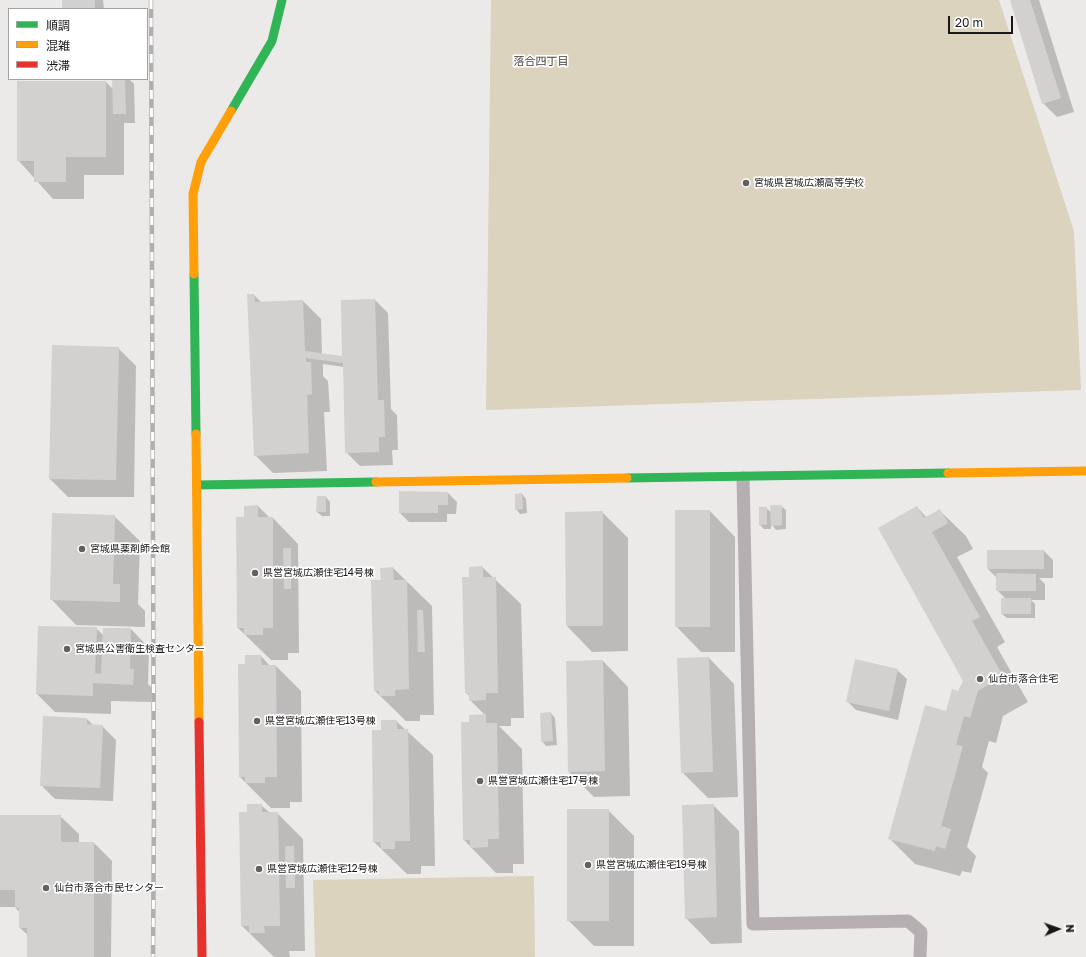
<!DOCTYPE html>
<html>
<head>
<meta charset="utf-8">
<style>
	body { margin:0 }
	#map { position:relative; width:1086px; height:957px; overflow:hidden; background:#eceae9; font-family:"Golos Text","Noto Sans JP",sans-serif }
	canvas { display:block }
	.legend { position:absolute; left:8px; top:8px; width:140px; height:72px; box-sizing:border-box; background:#fff; border:1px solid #a3a2a2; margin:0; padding:5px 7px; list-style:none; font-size:12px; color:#191717 }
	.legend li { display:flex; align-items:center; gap:8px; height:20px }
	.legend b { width:20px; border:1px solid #a3a2a2 }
	.north { position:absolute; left:1038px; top:909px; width:40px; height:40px; -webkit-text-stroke:3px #fff; paint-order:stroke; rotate:88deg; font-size:11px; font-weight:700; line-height:16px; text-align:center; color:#191717 }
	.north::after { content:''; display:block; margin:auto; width:14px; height:18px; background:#191717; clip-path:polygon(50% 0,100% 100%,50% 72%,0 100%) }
	.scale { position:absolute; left:948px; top:16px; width:65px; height:18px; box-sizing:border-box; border:2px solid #191717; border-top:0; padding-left:5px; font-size:12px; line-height:14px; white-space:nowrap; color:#191717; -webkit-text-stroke:3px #fff; paint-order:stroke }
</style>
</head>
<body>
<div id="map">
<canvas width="1086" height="957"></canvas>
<ul class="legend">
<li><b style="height:5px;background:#30b455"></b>順調</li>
<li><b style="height:5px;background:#ff9f0a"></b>混雑</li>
<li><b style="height:5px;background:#e5322d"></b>渋滞</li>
</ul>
<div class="north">N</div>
<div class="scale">20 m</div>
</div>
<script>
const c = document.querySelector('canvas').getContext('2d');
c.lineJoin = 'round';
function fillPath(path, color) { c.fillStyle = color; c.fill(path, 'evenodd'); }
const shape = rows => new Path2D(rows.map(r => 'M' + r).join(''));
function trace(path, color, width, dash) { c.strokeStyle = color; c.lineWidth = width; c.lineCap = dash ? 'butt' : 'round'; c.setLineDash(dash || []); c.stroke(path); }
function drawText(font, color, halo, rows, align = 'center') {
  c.font = font + ' "Golos Text","Noto Sans JP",sans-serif'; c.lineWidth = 3.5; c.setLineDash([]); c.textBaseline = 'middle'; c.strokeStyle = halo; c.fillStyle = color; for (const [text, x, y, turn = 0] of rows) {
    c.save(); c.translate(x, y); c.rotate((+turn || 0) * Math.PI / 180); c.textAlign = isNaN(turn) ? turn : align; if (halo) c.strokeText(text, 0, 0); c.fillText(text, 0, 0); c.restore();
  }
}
const green = shape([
	[491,0,999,0,1074,231,1081,390,486,410],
	[534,876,535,957,315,957,313,880]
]);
const shadow = shape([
	[63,0,103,0,104,9,63,9],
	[1011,0,1039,0,1074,112,1057,117,1043,103],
	[113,79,129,79,134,84,135,123,124,123,124,175,84,175,84,199,53,199,18,160,106,82,113,89],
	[254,295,262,303,303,301,321,319,322,354,342,357,375,300,388,313,391,409,397,415,398,450,392,450,393,465,360,466,346,452,344,367,323,364,323,376,328,381,330,412,324,412,327,471,273,473,255,455],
	[53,346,118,348,136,366,134,497,68,497,50,479],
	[448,493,457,502,456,514,447,514,447,522,409,522,400,513],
	[522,494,526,499,527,513,520,514,516,509],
	[326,497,330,502,330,516,322,516,317,512],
	[258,506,270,518,273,518,298,544,299,653,288,653,288,660,271,660,238,628,245,518],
	[781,506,786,510,786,529,776,530,771,524,771,529,764,529,760,525,766,508,772,513],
	[917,507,927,518,940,511,966,536,973,549,957,557,1005,642,997,647,1028,702,1003,716,996,743,989,741,982,767,988,773,967,847,976,856,971,873,962,871,960,876,915,864,889,838,947,712,964,681],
	[710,511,735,537,735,652,701,652,676,626],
	[602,512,628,538,628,651,592,652,567,626],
	[114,516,140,541,138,604,145,611,145,627,76,625,51,599],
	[1044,551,1053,560,1053,578,1039,578,1045,584,1045,600,1031,600,1035,604,1035,618,1007,618,1002,614,1006,599,997,590,997,578,988,569],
	[482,567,521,604,524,718,511,718,511,726,499,726,522,749,524,864,513,864,513,873,496,873,464,840,470,723,485,715,470,700,470,697,466,692,470,578],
	[393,568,432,606,434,715,420,715,420,721,406,721,375,691,382,581],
	[96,628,104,636,131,629,149,648,148,684,152,688,151,702,111,701,111,714,55,712,37,694],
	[261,656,270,666,276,666,301,691,302,802,290,802,290,808,271,808,240,777],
	[709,658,734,684,738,797,708,798,682,772],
	[603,661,628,687,630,796,594,797,569,772],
	[897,670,907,679,898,720,856,710,847,701],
	[551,713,555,718,557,745,546,746,542,741],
	[44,717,87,719,94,726,102,726,116,740,113,801,55,799,41,785],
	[396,721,433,755,435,866,421,866,421,874,407,874,374,842],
	[261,805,270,813,277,813,303,839,305,951,289,951,290,957,274,957,242,926,248,813],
	[713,805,739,831,742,943,711,944,686,918],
	[608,810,634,836,634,946,594,946,568,920],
	[0,816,60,816,79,834,79,843,94,843,112,861,111,957,28,957,28,935,20,928,20,913,15,907,0,907]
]);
const building = shape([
	[62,0,95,0,95,9,62,9],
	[1010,0,1030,0,1061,98,1042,104],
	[112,79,125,79,126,114,113,114],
	[17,81,106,81,106,157,66,157,66,182,34,182,34,161,17,161],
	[247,294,254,294,255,302,303,300,305,351,342,356,341,300,375,299,378,400,384,400,385,437,379,437,379,452,345,453,343,363,306,358,306,362,311,362,312,394,307,395,309,453,254,456],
	[52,345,119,347,116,480,49,479],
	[399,491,448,492,448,505,438,505,438,513,399,513],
	[522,493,523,509,515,510,515,494],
	[317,496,326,496,326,512,316,512],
	[258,505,258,517,273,517,273,628,263,628,263,635,244,635,244,628,237,628,236,517,244,517,244,506],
	[770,505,782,505,782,525,771,526],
	[917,506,924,518,940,509,948,523,932,532,980,617,972,621,1003,676,978,691,970,718,964,716,956,745,963,746,941,826,951,829,945,849,936,846,935,851,888,839,925,705,946,711,952,689,958,691,963,681,878,528],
	[759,507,767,507,767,525,759,525],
	[675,510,710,510,710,627,675,627],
	[603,511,603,626,566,626,565,512],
	[52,513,115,515,113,584,120,584,120,602,50,600],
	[283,548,291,548,291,589,284,589],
	[987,550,1044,550,1044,569,987,569],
	[483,566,483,577,496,577,498,693,486,693,486,700,469,701,469,693,465,693,462,577,469,577,469,567],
	[393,567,394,580,407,580,409,689,395,690,395,696,379,696,379,691,374,691,371,580,381,580,380,568],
	[996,573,1036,574,1036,591,996,591],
	[1001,598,1031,598,1031,614,1001,614],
	[417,610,423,610,425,652,418,652],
	[38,626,97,627,95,673,101,674,103,628,131,628,130,669,134,669,133,685,93,683,93,696,36,694],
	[245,655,261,655,262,665,276,665,277,777,265,777,265,783,245,783,245,777,239,777,238,664,245,664],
	[709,657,713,772,681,773,677,658],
	[855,659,898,669,889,711,846,702],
	[603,660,605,771,568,772,566,661],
	[551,712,553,741,541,742,540,713],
	[486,714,486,723,497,723,499,839,488,839,488,847,470,848,470,840,463,840,461,722,469,722,469,715],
	[43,716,87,718,87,724,103,725,100,788,40,786],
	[381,720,397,720,397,729,408,729,410,841,395,841,395,849,381,849,380,842,373,842,372,730,381,730],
	[247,804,262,804,262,812,278,812,280,926,264,926,265,933,249,933,249,926,241,926,239,812,247,812],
	[714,804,717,917,685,919,682,805],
	[567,809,609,809,609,921,567,921],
	[0,815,61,815,61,842,94,842,94,957,27,957,27,928,19,928,19,908,15,908,15,890,0,890],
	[285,846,294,846,295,888,286,888]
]);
const lane = shape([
	[743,478,753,924,908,921,921,932,920,957]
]);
const fast = shape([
	[231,111,272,41,282,0],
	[194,274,196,434],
	[627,478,948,473],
	[197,485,376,482]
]);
const slow = shape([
	[194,274,193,194,201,162,231,111],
	[196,434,199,722],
	[948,473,1086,471],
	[376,482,627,478]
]);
const jam = shape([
	[199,722,202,957]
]);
const rail = shape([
	[151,0,154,809,153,957]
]);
const markers = [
	[746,183,4,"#636160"],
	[82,549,4,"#636160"],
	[255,573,4,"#636160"],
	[67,649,4,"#636160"],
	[980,679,4,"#636160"],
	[257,721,4,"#636160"],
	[480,781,4,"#636160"],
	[588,865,4,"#636160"],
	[259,869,4,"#636160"],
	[46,888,4,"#636160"]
];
const poiNames = [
	["宮城県宮城広瀬高等学校",754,183],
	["宮城県薬剤師会館",90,549],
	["県営宮城広瀬住宅14号棟",263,573],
	["宮城県公害衛生検査センター",75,649],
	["仙台市落合住宅",988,679],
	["県営宮城広瀬住宅13号棟",265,721],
	["県営宮城広瀬住宅17号棟",488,781],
	["県営宮城広瀬住宅19号棟",596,865],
	["県営宮城広瀬住宅12号棟",267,869],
	["仙台市落合市民センター",54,888]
];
const neighbourhoodNames = [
	["落合四丁目",541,62]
];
fillPath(green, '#dbd3be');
fillPath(shadow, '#0003');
fillPath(building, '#d2d1d0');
trace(lane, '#b6afb1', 13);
trace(fast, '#30b455', 9);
trace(slow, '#ff9f0a', 9);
trace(jam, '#e5322d', 9);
trace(rail, '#b1aeae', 4.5);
trace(rail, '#fff', 3, [9]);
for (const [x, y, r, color] of markers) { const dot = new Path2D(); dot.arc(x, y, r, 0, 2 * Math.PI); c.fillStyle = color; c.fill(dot); trace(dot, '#fff', 1.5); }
drawText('10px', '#191717', '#fff', poiNames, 'left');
drawText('11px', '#423e3e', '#fff', neighbourhoodNames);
</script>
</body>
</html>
